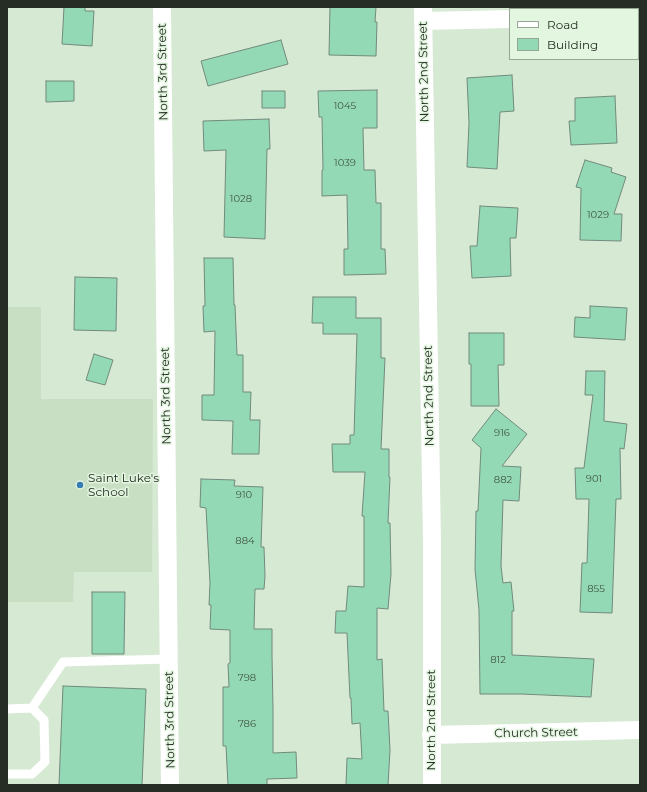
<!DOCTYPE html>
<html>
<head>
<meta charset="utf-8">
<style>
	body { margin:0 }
	#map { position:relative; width:647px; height:792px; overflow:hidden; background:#d6e9d3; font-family:Montserrat,sans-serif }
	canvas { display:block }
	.frame { position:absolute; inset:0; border:8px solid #252d24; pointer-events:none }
	.legend { position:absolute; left:509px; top:8px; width:130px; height:52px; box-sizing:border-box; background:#e3f6e0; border:1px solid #97a695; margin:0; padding:5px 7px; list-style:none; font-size:12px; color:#252d24 }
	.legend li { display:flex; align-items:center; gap:8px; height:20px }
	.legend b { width:20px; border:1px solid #97a695 }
</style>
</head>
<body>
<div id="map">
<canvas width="647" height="792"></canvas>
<div class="frame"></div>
<ul class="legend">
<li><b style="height:5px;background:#fff"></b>Road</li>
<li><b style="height:11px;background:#94d9b5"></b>Building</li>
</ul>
</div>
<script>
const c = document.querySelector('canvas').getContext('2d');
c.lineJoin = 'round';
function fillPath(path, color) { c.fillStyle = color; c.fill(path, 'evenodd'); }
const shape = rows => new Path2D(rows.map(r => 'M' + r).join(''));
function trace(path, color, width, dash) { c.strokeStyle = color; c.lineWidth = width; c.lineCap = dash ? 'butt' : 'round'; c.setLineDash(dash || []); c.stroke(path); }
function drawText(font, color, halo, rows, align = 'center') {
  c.font = font + ' Montserrat,sans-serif'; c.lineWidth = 3; c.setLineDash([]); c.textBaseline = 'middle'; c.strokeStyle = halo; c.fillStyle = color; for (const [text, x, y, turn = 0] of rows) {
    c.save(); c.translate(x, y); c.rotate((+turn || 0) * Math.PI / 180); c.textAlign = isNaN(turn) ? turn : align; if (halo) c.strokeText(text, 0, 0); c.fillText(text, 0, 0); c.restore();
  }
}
const built = shape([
	[7,307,41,307,41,399,153,399,152,572,74,572,73,602,7,602]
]);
const building = shape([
	[64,7,85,7,85,11,94,11,92,46,62,44,64,7],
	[330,7,376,7,375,22,377,22,376,56,329,55,330,7],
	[281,40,288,64,208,86,201,61,281,40],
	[512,75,514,111,500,112,497,169,467,167,469,123,467,78,512,75],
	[46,81,74,81,74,101,46,102,46,81],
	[377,90,377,128,363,128,364,170,375,170,376,203,381,203,381,249,385,249,386,274,344,275,344,249,348,249,347,195,322,196,322,170,323,170,322,117,319,117,318,91,377,90],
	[262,91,285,91,285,108,262,108,262,91],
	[615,96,617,143,571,145,569,121,575,121,575,98,615,96],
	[269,119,270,149,267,149,265,239,224,237,226,150,204,151,203,121,269,119],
	[585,160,612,168,611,172,626,177,614,214,622,214,621,241,580,240,581,188,576,187,585,160],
	[480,206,518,208,516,238,510,238,511,276,472,278,470,246,477,246,480,206],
	[204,258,233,258,234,305,235,305,237,355,243,355,243,392,251,392,250,420,260,420,259,454,232,454,233,421,202,420,202,395,214,395,215,331,204,332,203,306,205,306,204,258],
	[75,277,117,278,116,331,74,330,75,277],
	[313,297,356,297,356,318,381,318,381,358,385,358,381,449,389,449,389,477,390,477,388,523,390,523,391,574,388,609,377,608,377,660,382,659,384,711,388,711,390,750,388,785,346,785,347,758,362,759,360,723,352,724,351,698,350,698,347,633,335,633,336,611,346,611,348,586,364,587,364,516,362,516,365,472,333,472,332,444,350,444,350,435,354,435,357,334,323,334,323,323,312,323,313,297],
	[590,306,627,308,625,340,574,337,575,317,590,318,590,306],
	[469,333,504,333,504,365,498,365,499,406,471,406,471,364,469,364,469,333],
	[94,354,113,360,105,385,86,380,94,354],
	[586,371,605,371,604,421,627,424,624,449,620,448,621,499,616,499,612,613,580,612,582,563,587,563,589,499,576,499,575,468,584,468,593,395,585,395,586,371],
	[496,409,527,434,502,466,521,467,519,501,503,500,501,566,503,583,511,582,514,611,512,611,512,655,594,659,591,697,521,694,480,694,479,610,475,569,476,511,478,511,481,448,472,440,496,409],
	[201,479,235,480,234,486,263,487,261,547,264,547,265,576,264,589,255,589,254,629,272,629,272,655,273,709,273,753,296,752,297,778,267,779,267,785,228,785,226,746,223,746,223,687,229,687,228,664,230,663,230,630,210,629,211,605,209,605,210,583,206,508,200,507,201,479],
	[92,592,125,592,124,654,92,654,92,592],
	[63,686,146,689,142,785,59,785,63,686]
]);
const service = shape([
	[32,708,63,662,169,659],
	[7,709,32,708,44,720,45,762,32,774,7,774]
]);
const minor = shape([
	[162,7,170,785],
	[423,7,432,542,432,785],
	[638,16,640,16],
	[423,21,510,19],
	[431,735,640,730]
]);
const markers = [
	[80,485,4,"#357db2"]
];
const numberNames = [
	["1045",345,106],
	["1039",345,163],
	["1028",241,199],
	["1029",598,215],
	["916",502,433],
	["901",594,479],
	["882",503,480],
	["910",244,495],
	["884",245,541],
	["855",596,589],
	["812",498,660],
	["798",247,678],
	["786",247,724]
];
const streetNames = [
	["North 3rd Street",163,72,-91],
	["North 2nd Street",424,72,-91],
	["North 3rd Street",166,396,-91],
	["North 2nd Street",429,396,-91],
	["North 3rd Street",170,720,-91],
	["North 2nd Street",431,720,-90],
	["Church Street",536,733,-1]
];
const poiNames = [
	["Saint Luke's",88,478],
	["School",88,492]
];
fillPath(built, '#c8dfc3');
fillPath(building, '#94d9b5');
trace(building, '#718a7c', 1);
trace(service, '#fff', 9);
trace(minor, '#fff', 18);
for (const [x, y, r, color] of markers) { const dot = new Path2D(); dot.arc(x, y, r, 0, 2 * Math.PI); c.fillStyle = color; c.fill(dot); trace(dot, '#e3f6e0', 1.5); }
drawText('10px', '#415848', null, numberNames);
drawText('12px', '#252d24', '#e3f6e0', streetNames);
drawText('12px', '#252d24', '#e3f6e0', poiNames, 'left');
</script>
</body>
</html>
